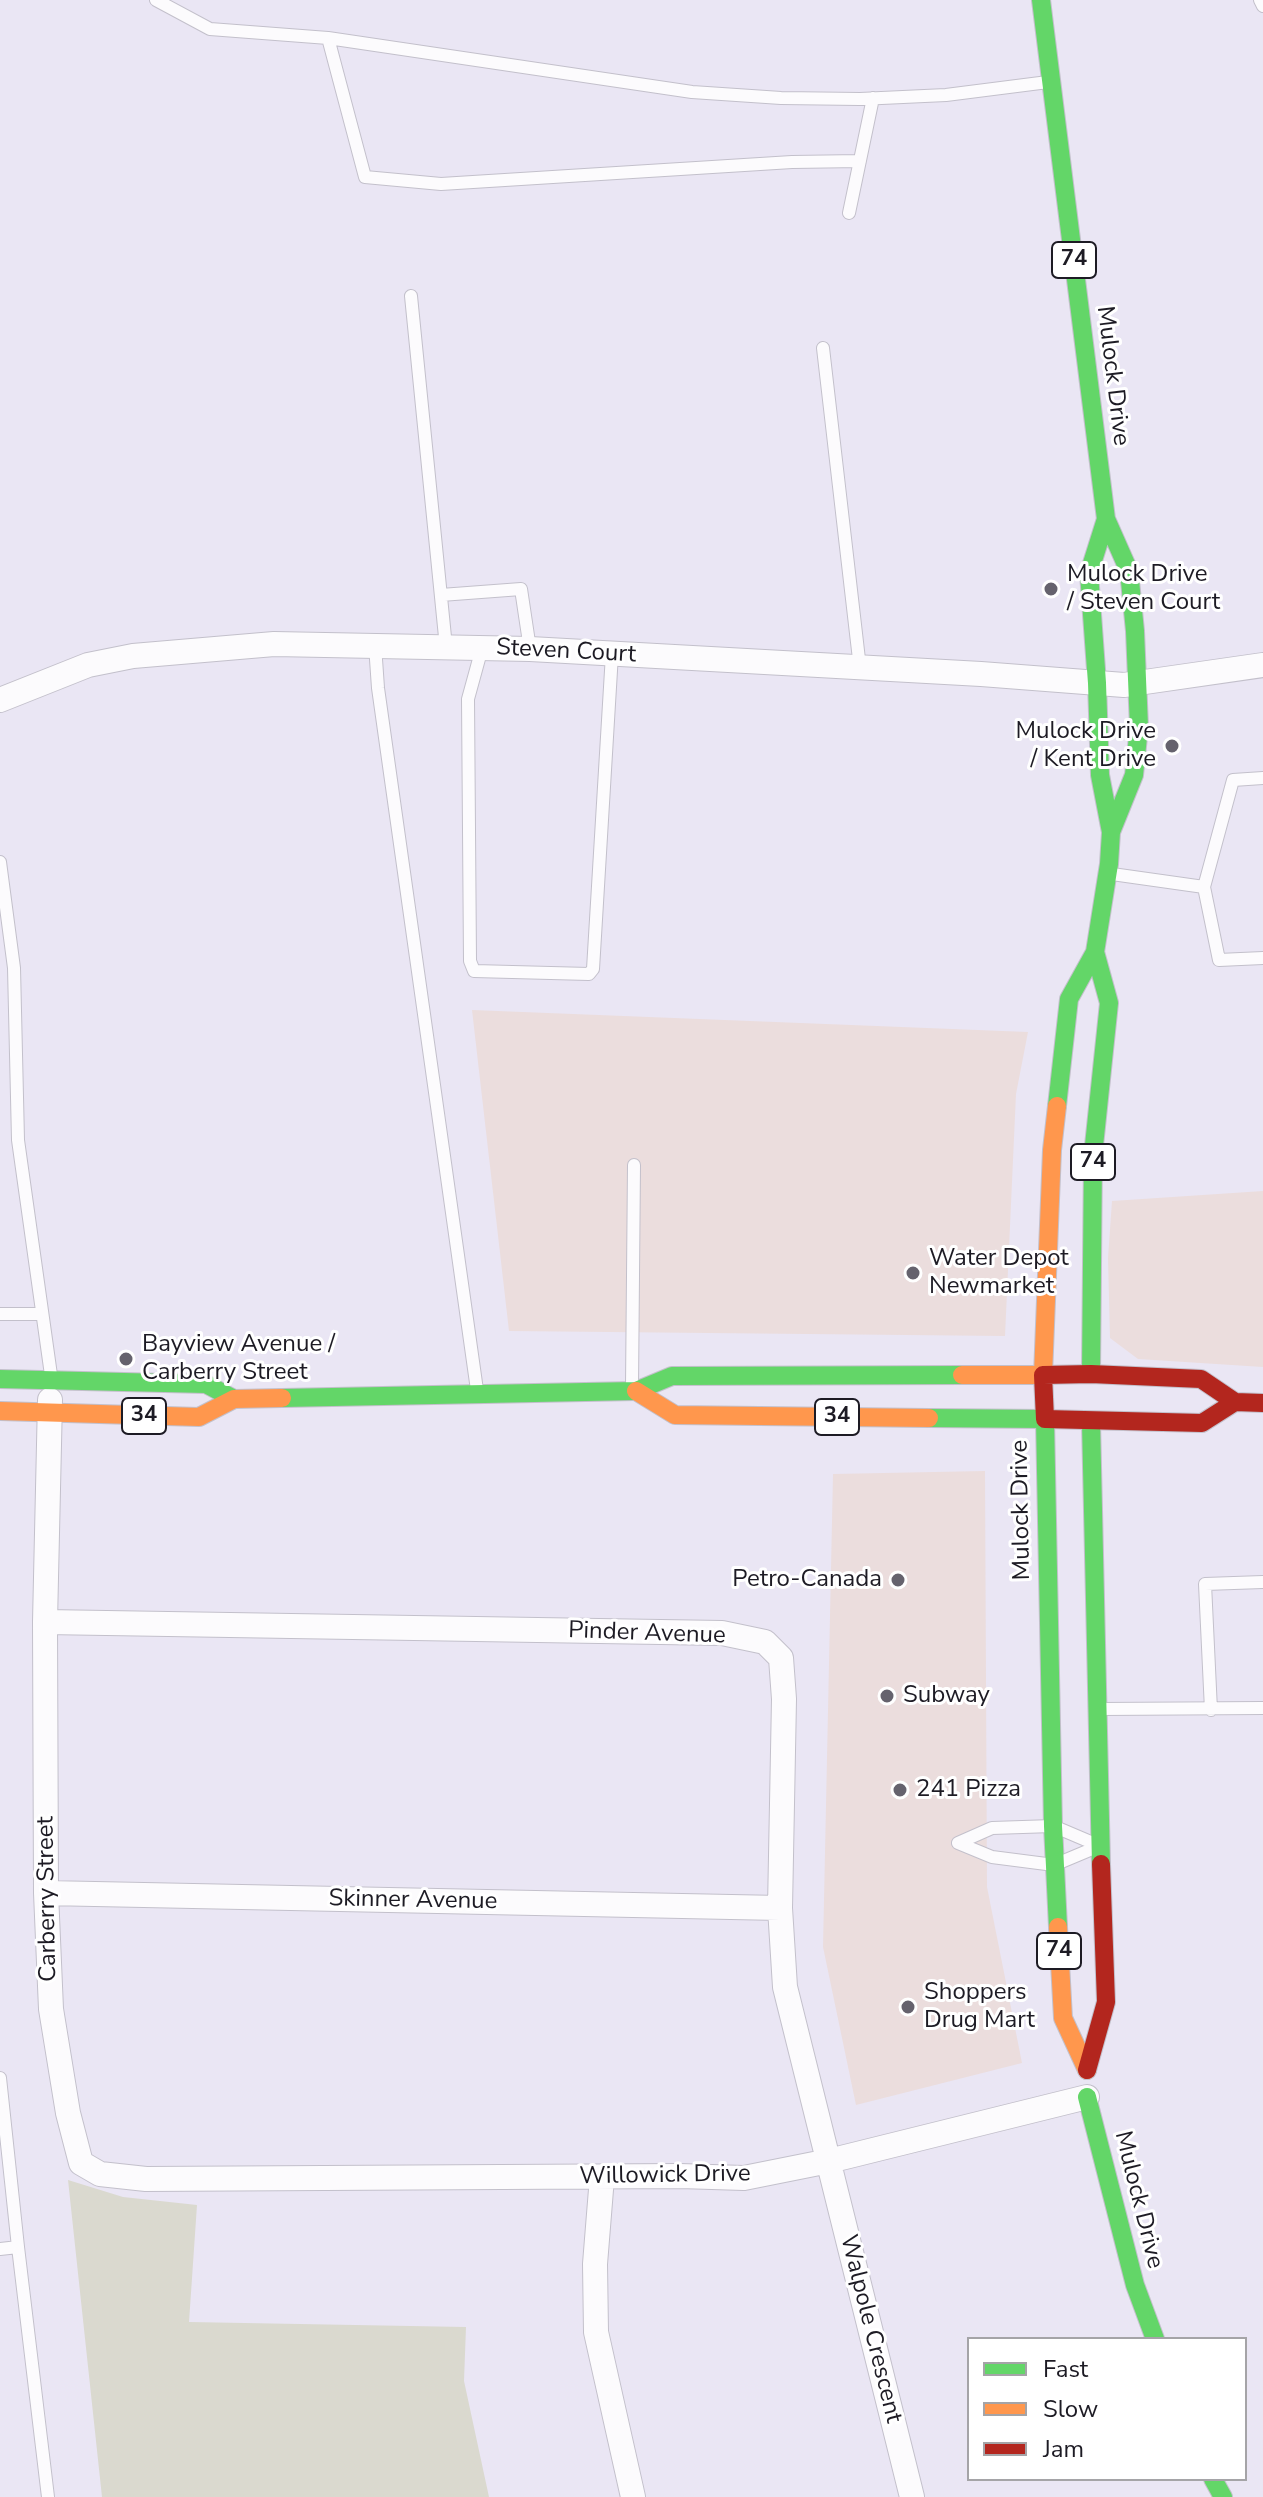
<!DOCTYPE html>
<html>
<head>
<meta charset="utf-8">
<style>
	body { margin:0 }
	#map { position:relative; width:1263px; height:2497px; overflow:hidden; background:#eae6f4; font-family:"Nunito Sans",sans-serif }
	canvas { display:block }
	.legend { position:absolute; left:967px; top:2337px; width:280px; height:144px; box-sizing:border-box; background:#fff; border:2px solid #a5a4a7; margin:0; padding:10px 14px; list-style:none; font-size:24px; color:#1d1b24 }
	.legend li { display:flex; align-items:center; gap:16px; height:40px }
	.legend b { width:40px; border:2px solid #a5a4a7 }
</style>
</head>
<body>
<div id="map">
<canvas width="1263" height="2497"></canvas>
<ul class="legend">
<li><b style="height:10px;background:#63d668"></b>Fast</li>
<li><b style="height:10px;background:#ff974d"></b>Slow</li>
<li><b style="height:10px;background:#b3261e"></b>Jam</li>
</ul>
</div>
<script>
const c = document.querySelector('canvas').getContext('2d');
c.lineJoin = 'round';
function fillPath(path, color) { c.fillStyle = color; c.fill(path, 'evenodd'); }
const shape = rows => new Path2D(rows.map(r => 'M' + r).join(''));
function trace(path, color, width, dash) { c.strokeStyle = color; c.lineWidth = width; c.lineCap = dash ? 'butt' : 'round'; c.setLineDash(dash || []); c.stroke(path); }
function drawText(font, color, halo, rows, align = 'center') {
  c.font = font + ' "Nunito Sans",sans-serif'; c.lineWidth = 6; c.setLineDash([]); c.textBaseline = 'middle'; c.strokeStyle = halo; c.fillStyle = color; for (const [text, x, y, turn = 0] of rows) {
    c.save(); c.translate(x, y); c.rotate((+turn || 0) * Math.PI / 180); c.textAlign = isNaN(turn) ? turn : align; if (halo) c.strokeText(text, 0, 0); c.fillText(text, 0, 0); c.restore();
  }
}
const commercial = shape([
	[472,1010,1028,1032,1016,1094,1005,1336,509,1331],
	[1263,1191,1263,1367,1138,1359,1110,1338,1108,1258,1112,1201],
	[985,1471,987,1887,1022,2063,856,2105,823,1947,833,1474]
]);
const green = shape([
	[68,2180,123,2197,197,2205,189,2322,466,2327,464,2381,489,2497,102,2497]
]);
const lane = shape([
	[156,0,210,29,328,38,692,92,781,98,860,99,946,95,1048,82],
	[1260,0,1263,6],
	[328,38,365,177,441,184,792,162,860,161],
	[849,213,873,98],
	[411,296,446,647],
	[823,348,860,668],
	[441,595,521,589,530,649],
	[375,645,378,688,477,1390],
	[482,648,468,699,470,961,474,971,589,974,593,969,612,654],
	[1263,778,1233,780,1204,887,1219,960,1263,958],
	[0,862,14,968,18,1140,51,1375],
	[1112,874,1204,887],
	[0,1314,42,1314],
	[632,1386,634,1165],
	[1100,1709,1263,1708],
	[1211,1710,1205,1584,1263,1582],
	[958,1843,992,1857,1054,1865,1097,1847],
	[958,1843,992,1828,1053,1826,1093,1843],
	[0,2078,18,2247],
	[0,2249,18,2247,48,2497]
]);
const street = shape([
	[0,700,88,665,133,656,274,644,530,649,981,674,1124,685,1263,665],
	[50,1400,45,1622,46,1893,51,2009,68,2113,81,2163,100,2174,146,2179,680,2176,744,2178,829,2161,1087,2097],
	[45,1622,722,1633,765,1642,781,1658,784,1699,780,1908,785,1987,912,2497],
	[46,1893,780,1908],
	[602,2177,595,2264,596,2332,633,2497]
]);
const fast = shape([
	[1041,0,1106,519,1129,571,1135,631,1139,727,1134,775,1111,832],
	[1057,1106,1069,999,1095,952,1109,864,1111,832,1100,775,1097,683,1089,573,1106,519],
	[1091,1374,1093,1155,1109,1003,1095,952],
	[0,1379,206,1384,234,1399],
	[282,1398,636,1391,672,1376,962,1375],
	[929,1418,1045,1419,1053,1826,1058,1927],
	[1091,1422,1101,1864],
	[1087,2097,1135,2285,1155,2339],
	[1213,2479,1223,2497]
]);
const slow = shape([
	[962,1375,1043,1375,1052,1150,1057,1106],
	[636,1391,675,1415,929,1418],
	[0,1411,199,1417,234,1399,282,1398],
	[1058,1927,1063,2018,1087,2070]
]);
const jam = shape([
	[1235,1402,1202,1423,1045,1419,1043,1375,1091,1374,1201,1379,1235,1402,1263,1403],
	[1087,2070,1106,2002,1101,1864]
]);
const markers = [
	[1051,589,8,"#65626d"],
	[1172,746,8,"#65626d"],
	[913,1273,8,"#65626d"],
	[126,1359,8,"#65626d"],
	[898,1580,8,"#65626d"],
	[887,1696,8,"#65626d"],
	[900,1790,8,"#65626d"],
	[908,2007,8,"#65626d"]
];
const shields = [
	[1074,260,44],
	[1093,1162,44],
	[144,1416,44],
	[837,1417,44],
	[1059,1951,44]
];
const shieldNames = [
	["74",1074,260],
	["74",1093,1162],
	["34",144,1416],
	["34",837,1417],
	["74",1059,1951]
];
const streetNames = [
	["Mulock Drive",1112,376,83],
	["Steven Court",566,652,3],
	["Mulock Drive",1022,1510,-91],
	["Pinder Avenue",647,1634,2],
	["Carberry Street",48,1899,-91],
	["Skinner Avenue",413,1901,1],
	["Willowick Drive",665,2176,-1],
	["Mulock Drive",1138,2200,76],
	["Walpole Crescent",870,2329,76]
];
const poiNames = [
	["Mulock Drive",1067,575],
	["/ Steven Court",1067,603],
	["Mulock Drive",1156,732,"right"],
	["/ Kent Drive",1156,760,"right"],
	["Water Depot",929,1259],
	["Newmarket",929,1287],
	["Bayview Avenue /",142,1345],
	["Carberry Street",142,1373],
	["Petro-Canada",882,1580,"right"],
	["Subway",903,1696],
	["241 Pizza",916,1790],
	["Shoppers",924,1993],
	["Drug Mart",924,2021]
];
fillPath(commercial, '#ebdddd');
fillPath(green, '#dad9cf');
trace(lane, '#c3c0cb', 14);
trace(street, '#c3c0cb', 26);
trace(fast, '#c3c0cb', 20);
trace(slow, '#c3c0cb', 20);
trace(jam, '#c3c0cb', 20);
trace(lane, '#fcfbfd', 12);
trace(street, '#fcfbfd', 24);
trace(fast, '#63d668', 18);
trace(slow, '#ff974d', 18);
trace(jam, '#b3261e', 18);
for (const [x, y, r, color] of markers) { const dot = new Path2D(); dot.arc(x, y, r, 0, 2 * Math.PI); c.fillStyle = color; c.fill(dot); trace(dot, '#fff', 3); }
for (const [x, y, w] of shields) { const box = new Path2D(); box.roundRect(x - w / 2, y - 18, w, 36, 6); c.fillStyle = '#fff'; c.fill(box); trace(box, '#1d1b24', 2); }
drawText('bold 22px', '#1d1b24', null, shieldNames);
drawText('24px', '#1d1b24', '#fff', streetNames);
drawText('24px', '#1d1b24', '#fff', poiNames, 'left');
</script>
</body>
</html>
